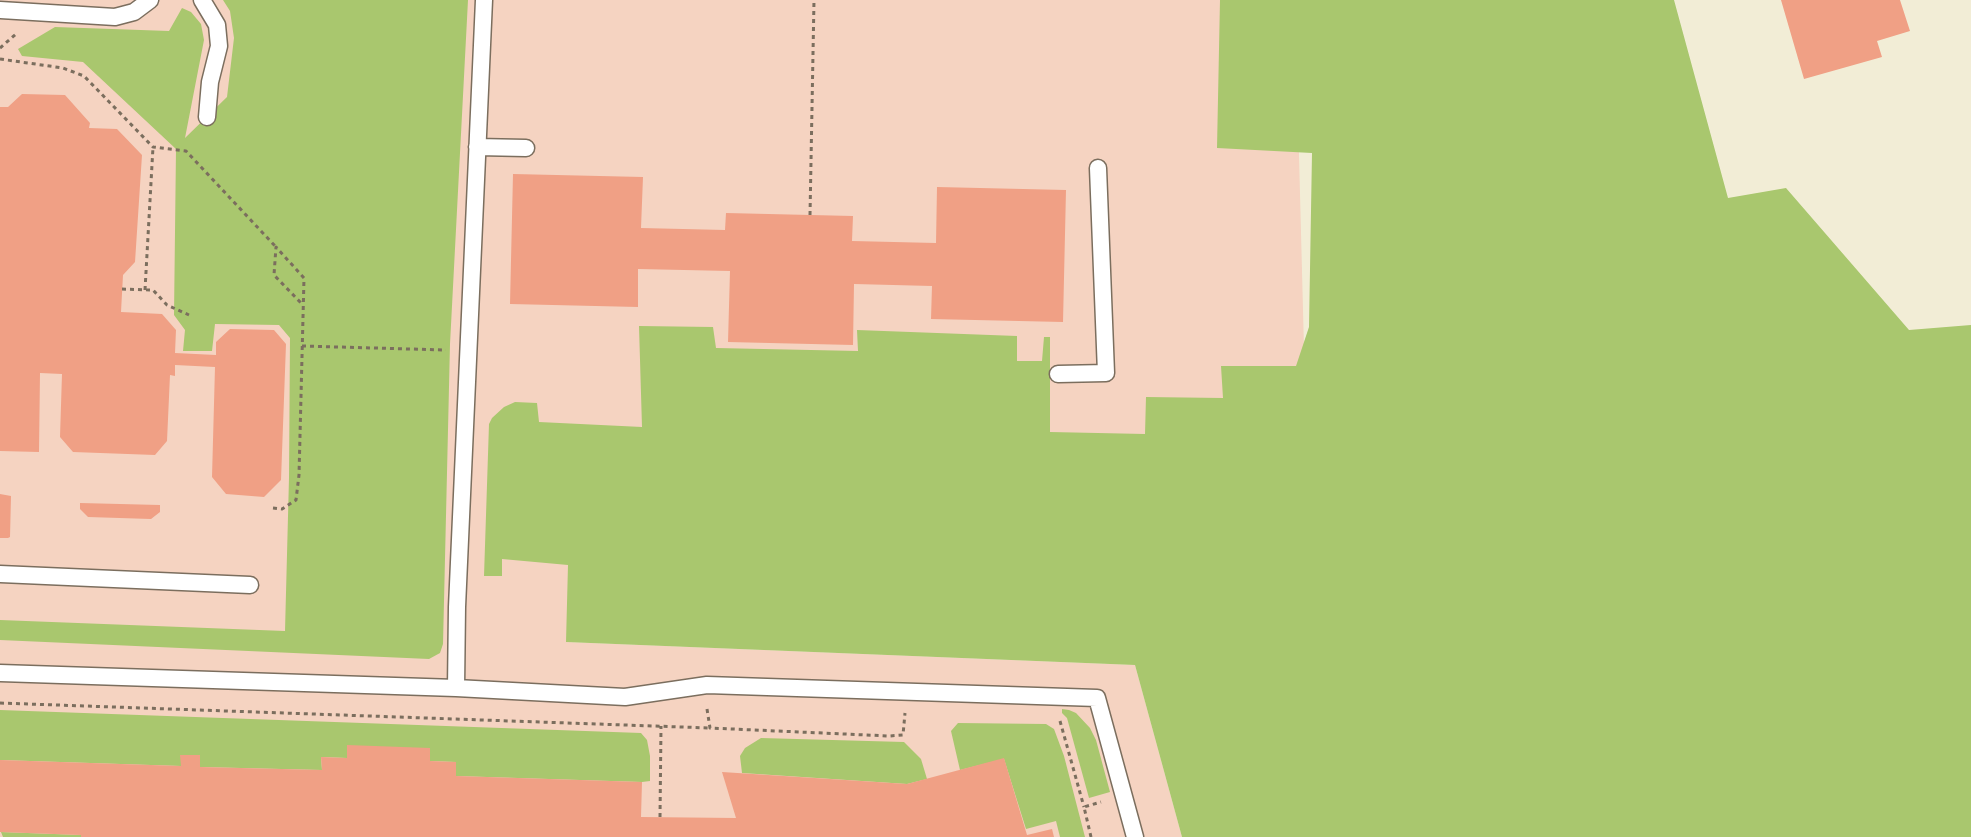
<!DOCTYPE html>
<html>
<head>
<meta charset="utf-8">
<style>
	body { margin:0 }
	canvas { display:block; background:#f2edd6 }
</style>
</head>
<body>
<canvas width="1971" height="837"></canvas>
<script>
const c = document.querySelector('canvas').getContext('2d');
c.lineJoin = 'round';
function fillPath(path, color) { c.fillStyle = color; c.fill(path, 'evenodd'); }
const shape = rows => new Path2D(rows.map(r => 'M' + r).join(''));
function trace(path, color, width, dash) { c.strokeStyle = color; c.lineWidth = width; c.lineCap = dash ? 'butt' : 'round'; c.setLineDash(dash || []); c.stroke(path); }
const built = shape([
	[0,0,1295,0,1311,619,566,642,1135,665,1182,837,0,837]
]);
const green = shape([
	[223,0,468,0,450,344,443,644,440,653,429,659,0,640,0,620,285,631,289,478,290,338,279,325,215,324,212,351,183,351,185,330,174,315,176,149,83,62,22,56,18,49,55,27,169,31,182,8,191,12,201,24,204,40,185,138,227,97,234,38,230,11],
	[1220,0,1674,0,1728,198,1786,188,1909,330,1971,325,1971,837,1182,837,1135,665,566,642,568,565,502,559,502,576,484,576,489,424,492,418,504,407,515,402,537,403,539,422,642,427,639,326,713,327,716,348,858,351,857,330,1017,336,1017,361,1042,361,1044,337,1050,337,1050,432,1145,434,1146,397,1223,398,1221,366,1296,366,1309,327,1312,153,1217,148],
	[1062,709,1069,710,1076,713,1090,728,1096,740,1110,792,1089,798,1067,718,1062,713],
	[0,710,641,733,647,740,650,756,650,781,642,782,456,776,456,762,430,761,430,748,347,758,321,757,322,770,200,767,200,755,181,755,181,766,0,760],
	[958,723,1046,724,1054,729,1064,756,1085,837,1060,837,1056,821,1026,829,1004,759,960,770,951,731],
	[761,738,904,742,921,759,927,779,907,784,742,773,740,756,745,748],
	[1,832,81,835,81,837,3,837]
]);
const building = shape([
	[1781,0,1900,0,1910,31,1877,41,1882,57,1804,79],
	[22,94,65,95,90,123,89,128,117,129,142,155,135,262,123,275,121,312,162,314,176,330,175,353,216,355,216,342,230,329,274,330,286,344,281,480,264,497,226,494,212,477,215,367,175,365,175,376,170,375,167,441,155,455,73,452,60,437,62,374,40,373,39,452,0,451,0,107,8,107],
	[513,174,643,177,641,228,725,230,726,213,853,216,852,241,936,243,937,187,1066,190,1063,322,931,319,932,286,854,284,853,345,728,342,730,271,638,269,638,307,510,304],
	[0,494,11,496,10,537,8,538,0,538],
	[80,503,160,505,160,512,151,519,88,517,80,509],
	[347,745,430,748,430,761,456,762,456,776,642,782,641,817,736,818,722,772,907,784,1004,758,1027,835,1052,829,1054,837,81,837,81,835,0,832,0,760,181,766,180,755,200,755,200,767,322,770,321,757,347,758]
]);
const path = shape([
	[0,48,16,34],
	[0,59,63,68,84,76,153,147,186,151,276,247],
	[810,215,814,0],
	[122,289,153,290,167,305,189,315],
	[145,290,153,147],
	[302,346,446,350],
	[273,508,282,509,296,500,299,475,304,278,276,247,274,275,303,305],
	[0,703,710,728],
	[707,709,710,728,889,736,903,735,905,713],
	[1060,721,1084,807],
	[660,817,661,726],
	[1091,837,1084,807,1101,802]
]);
const lane = shape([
	[202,0,217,25,219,46,210,82,207,117],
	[0,10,115,17,134,12,150,0],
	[477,147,526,148],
	[1058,374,1106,373,1098,168],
	[0,574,250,585],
	[0,673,456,688,625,697,707,685,1097,698,1135,837],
	[456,688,457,607,484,0]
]);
fillPath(built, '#f5d3c1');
fillPath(green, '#a9c76e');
fillPath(building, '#f0a085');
trace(lane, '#7b6e5e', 19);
trace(path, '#7b6e5e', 3, [4, 4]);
trace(lane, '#fff', 16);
</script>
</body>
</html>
